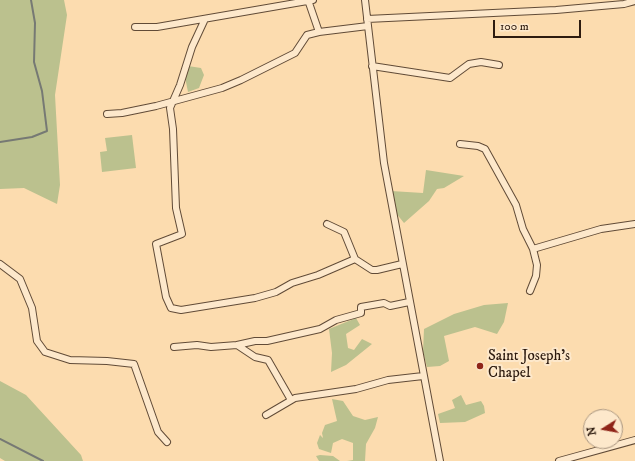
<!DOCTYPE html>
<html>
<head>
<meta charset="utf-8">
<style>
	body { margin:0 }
	#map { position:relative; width:635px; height:461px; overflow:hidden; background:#fcdcaf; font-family:"IM FELL DW Pica",serif }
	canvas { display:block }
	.north { position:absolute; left:583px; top:409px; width:40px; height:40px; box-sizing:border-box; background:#fde8cb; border:1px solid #aa9680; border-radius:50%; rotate:259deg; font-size:11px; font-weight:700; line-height:16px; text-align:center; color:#2d1b0f }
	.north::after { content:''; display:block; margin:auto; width:14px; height:18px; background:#8f2418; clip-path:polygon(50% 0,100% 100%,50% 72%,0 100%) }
	.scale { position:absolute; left:493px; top:20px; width:88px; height:18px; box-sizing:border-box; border:2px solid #2d1b0f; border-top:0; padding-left:5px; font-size:12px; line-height:14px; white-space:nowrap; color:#2d1b0f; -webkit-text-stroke:3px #fde8cb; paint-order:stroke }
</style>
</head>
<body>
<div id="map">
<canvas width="635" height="461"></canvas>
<div class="north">N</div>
<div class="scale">100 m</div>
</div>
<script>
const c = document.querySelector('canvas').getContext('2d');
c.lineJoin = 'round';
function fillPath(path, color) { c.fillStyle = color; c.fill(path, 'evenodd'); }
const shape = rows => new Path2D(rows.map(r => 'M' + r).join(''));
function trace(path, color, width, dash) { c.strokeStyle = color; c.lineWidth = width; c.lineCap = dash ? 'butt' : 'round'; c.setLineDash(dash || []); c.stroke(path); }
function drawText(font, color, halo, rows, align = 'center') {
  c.font = font + ' "IM FELL DW Pica",serif'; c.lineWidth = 4; c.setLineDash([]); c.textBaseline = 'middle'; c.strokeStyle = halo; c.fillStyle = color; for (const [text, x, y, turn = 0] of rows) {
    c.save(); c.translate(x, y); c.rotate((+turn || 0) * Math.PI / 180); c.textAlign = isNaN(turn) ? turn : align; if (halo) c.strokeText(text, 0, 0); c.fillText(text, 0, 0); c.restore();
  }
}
const green = shape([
	[0,0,64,0,67,15,55,95,60,185,57,204,24,188,0,189],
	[188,66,201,68,204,75,199,88,188,92,184,72],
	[132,135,136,168,102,172,100,152,107,151,105,138],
	[426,170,464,176,444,188,437,189,429,201,404,223,396,213,391,191,423,193],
	[508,303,504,322,497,334,475,327,444,336,449,361,440,366,427,367,423,352,424,329,454,314,484,305],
	[356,318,360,325,346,334,348,348,354,350,362,339,372,344,346,365,331,372,332,353,329,329],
	[0,381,26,395,81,455,83,461,5,461,0,458],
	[461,395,466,405,481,401,484,406,485,413,465,422,440,423,438,414,455,408,452,400],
	[332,399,343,401,353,416,365,420,378,417,375,428,366,444,365,461,347,461,353,460,353,443,342,439,333,443,331,453,319,449,317,443,320,435,323,438,322,433,325,425,337,421],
	[320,455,333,456,340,461,319,461,316,456]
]);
const stream = shape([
	[0,142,32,137,47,131,42,91,34,62,35,23,31,0],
	[0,439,43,461]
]);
const minor = shape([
	[308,0,319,32],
	[365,0,384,163,440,461],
	[205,19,192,47,180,85,170,108,173,129,176,208,182,234,156,244,166,297,171,308,181,310,255,298,276,292,292,283,318,275,355,259],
	[367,19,556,10,624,4,635,1],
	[135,27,157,27,313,0],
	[372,66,450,78,469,64,481,62,499,65],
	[107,114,122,113,156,106,222,88,241,80,295,53,307,35,319,32,368,26],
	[460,144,478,146,485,149,516,205,523,229,533,249,537,265,536,276,530,291],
	[327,224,344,232,355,259,372,270,377,270,402,264],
	[533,249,601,229,635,224],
	[0,264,20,279,32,308,37,341,45,352,70,360,107,361,134,364,158,432,167,442],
	[237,345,255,341,267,341,320,329,336,320,361,313,361,307,384,303,390,306,409,302],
	[174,347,197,345,211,347,237,345,255,357,268,360,291,400],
	[266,415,295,398,356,389,388,380,423,376],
	[559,461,635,440]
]);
const markers = [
	[480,366,4,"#8f2418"]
];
const poiNames = [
	["Saint Joseph's",488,357],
	["Chapel",488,374]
];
fillPath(green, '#bbc18e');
trace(stream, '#767974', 2);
trace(minor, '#614b37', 8);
trace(minor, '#fde8cb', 6);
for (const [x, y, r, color] of markers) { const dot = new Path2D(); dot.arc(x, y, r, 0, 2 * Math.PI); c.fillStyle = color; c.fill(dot); trace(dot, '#fde8cb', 1.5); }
drawText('15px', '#2d1b0f', '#fde8cb', poiNames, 'left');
</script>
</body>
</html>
